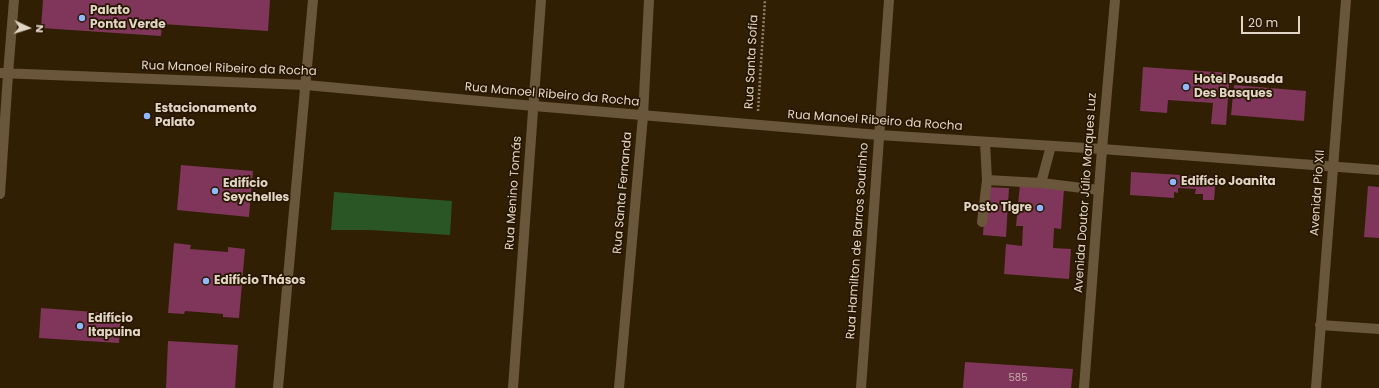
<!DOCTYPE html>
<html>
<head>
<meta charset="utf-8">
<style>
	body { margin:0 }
	#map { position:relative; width:1379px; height:388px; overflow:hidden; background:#311f04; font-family:Poppins,sans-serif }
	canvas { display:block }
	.north { position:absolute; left:8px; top:8px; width:40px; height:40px; -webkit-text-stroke:3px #271600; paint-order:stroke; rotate:94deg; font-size:11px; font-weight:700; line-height:16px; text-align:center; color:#e1d5c6 }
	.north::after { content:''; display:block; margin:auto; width:14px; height:18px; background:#e1d5c6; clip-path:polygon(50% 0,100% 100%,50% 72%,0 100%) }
	.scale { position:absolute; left:1241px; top:16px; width:59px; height:18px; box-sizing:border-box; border:2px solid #e1d5c6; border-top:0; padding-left:5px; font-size:12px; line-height:14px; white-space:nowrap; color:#e1d5c6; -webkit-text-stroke:3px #271600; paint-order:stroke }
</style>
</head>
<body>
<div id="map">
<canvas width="1379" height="388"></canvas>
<div class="north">N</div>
<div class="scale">20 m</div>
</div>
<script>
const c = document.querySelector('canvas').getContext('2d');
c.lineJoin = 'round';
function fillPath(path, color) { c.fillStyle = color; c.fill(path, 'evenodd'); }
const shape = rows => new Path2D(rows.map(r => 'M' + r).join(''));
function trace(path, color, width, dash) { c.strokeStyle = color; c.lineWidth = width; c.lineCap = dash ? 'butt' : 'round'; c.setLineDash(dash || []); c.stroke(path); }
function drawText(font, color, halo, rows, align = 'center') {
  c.font = font + ' Poppins,sans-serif'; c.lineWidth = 3.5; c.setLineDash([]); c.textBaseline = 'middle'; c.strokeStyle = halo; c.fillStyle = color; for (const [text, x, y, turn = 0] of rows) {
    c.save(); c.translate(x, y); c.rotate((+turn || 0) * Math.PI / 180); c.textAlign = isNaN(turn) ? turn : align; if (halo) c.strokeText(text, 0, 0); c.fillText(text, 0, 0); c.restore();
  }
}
const green = shape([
	[334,192,452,201,450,235,370,230,331,230]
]);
const building = shape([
	[43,0,270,0,268,31,162,24,161,36,41,28],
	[1143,67,1230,73,1226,125,1211,124,1213,103,1168,100,1167,113,1140,111],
	[1234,85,1306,91,1304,121,1231,115],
	[181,165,253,171,249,217,177,210],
	[1131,172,1216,177,1214,200,1203,200,1203,194,1195,194,1196,189,1178,188,1178,193,1174,192,1174,198,1130,195],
	[1020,184,1064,189,1061,229,1054,228,1053,248,1071,249,1069,279,1004,274,1006,244,1022,246,1023,226,1016,226],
	[1368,186,1379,187,1379,238,1364,237],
	[986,187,1009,188,1006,237,983,235],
	[174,243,191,245,190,249,228,252,228,247,245,249,239,318,223,317,223,314,185,311,184,314,168,313],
	[41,308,121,314,119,343,39,338],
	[168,341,238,345,235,388,166,388],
	[965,362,1073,369,1071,388,963,388]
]);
const path = shape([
	[758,111,765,0]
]);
const lane = shape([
	[987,180,1041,183,1099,190],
	[1041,183,1051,146],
	[982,222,987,180,985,142]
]);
const street = shape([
	[1320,325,1379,329],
	[278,388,313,0],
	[513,388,541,0],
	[619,388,643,116,649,0],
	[861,388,889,0],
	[1316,388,1346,0]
]);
const secondary = shape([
	[0,73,306,85,534,106,879,135,1102,149,1379,170],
	[0,194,8,74,14,0],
	[1084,388,1102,149,1115,0]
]);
const markers = [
	[82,18,4,"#90b8fd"],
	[1186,87,4,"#90b8fd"],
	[147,116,4,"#90b8fd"],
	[1173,182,4,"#90b8fd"],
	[215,191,4,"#90b8fd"],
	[1040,208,4,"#90b8fd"],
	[206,281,4,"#90b8fd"],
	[80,326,4,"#90b8fd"]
];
const numberNames = [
	["585",1018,378]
];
const poiNames = [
	["Palato",90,11],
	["Ponta Verde",90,25],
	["Hotel Pousada",1194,80],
	["Des Basques",1194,94],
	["Estacionamento",155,109],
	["Palato",155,123],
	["Edifício Joanita",1181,182],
	["Edifício",223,184],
	["Seychelles",223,198],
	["Posto Tigre",1032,208,"right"],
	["Edifício Thásos",214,281],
	["Edifício",88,319],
	["Itapuina",88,333]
];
const streetNames = [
	["Rua Santa Sofia",752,62,-87],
	["Rua Manoel Ribeiro da Rocha",229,69,2],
	["Rua Manoel Ribeiro da Rocha",552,95,5],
	["Rua Manoel Ribeiro da Rocha",875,121,4],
	["Rua Menino Tomás",514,193,-86],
	["Rua Santa Fernanda",623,193,-85],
	["Avenida Doutor Júlio Marques Luz",1086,193,-86],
	["Avenida Pio XII",1318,193,-86],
	["Rua Hamilton de Barros Soutinho",858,241,-86]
];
fillPath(green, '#295624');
fillPath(building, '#7f365a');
trace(path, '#8d7f6a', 2.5, [2, 2]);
trace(lane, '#6a563b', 10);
trace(street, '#6a563b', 10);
trace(secondary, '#6a563b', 10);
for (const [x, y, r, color] of markers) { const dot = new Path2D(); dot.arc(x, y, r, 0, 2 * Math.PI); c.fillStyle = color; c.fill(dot); trace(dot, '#271600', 1.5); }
drawText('10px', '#c8adab', null, numberNames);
drawText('bold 12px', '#e1d5c6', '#271600', poiNames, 'left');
drawText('12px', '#e1d5c6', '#271600', streetNames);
</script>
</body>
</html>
